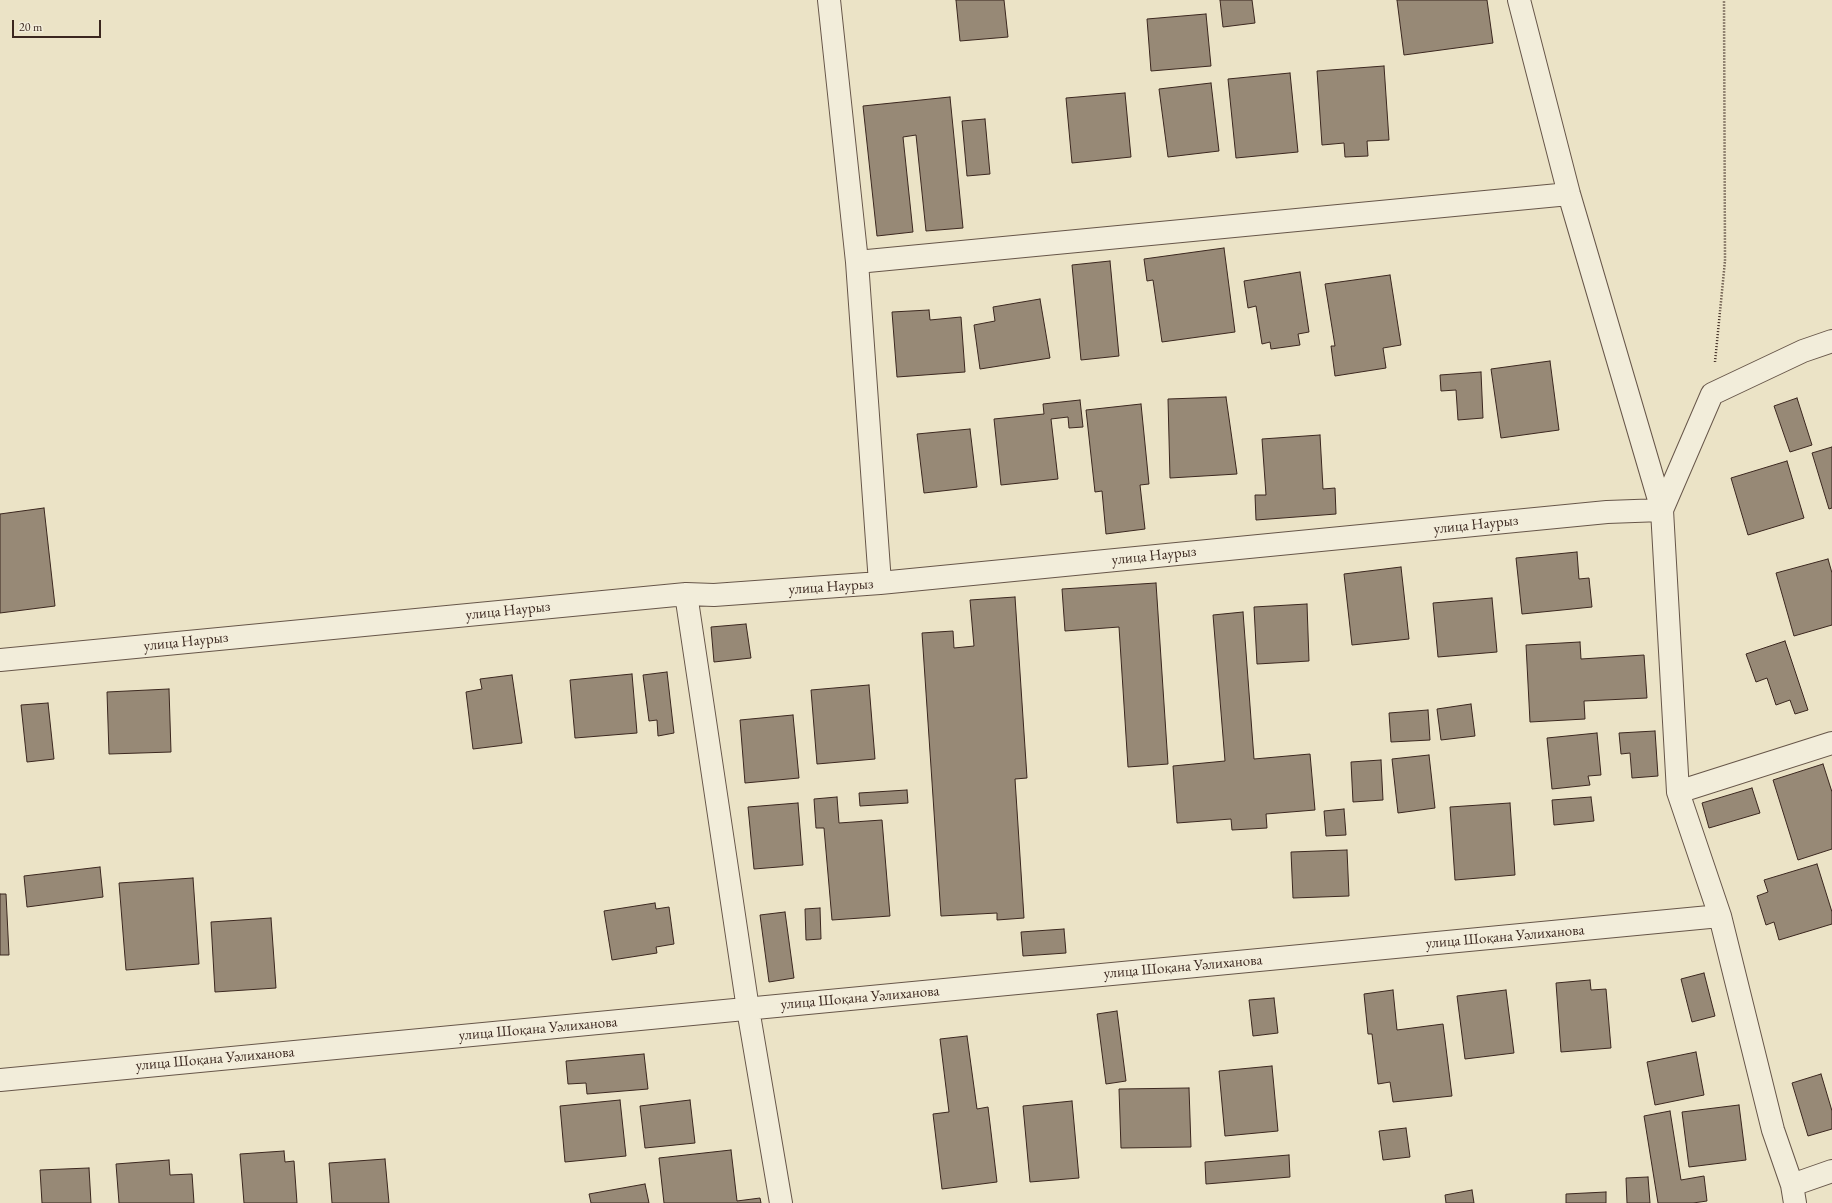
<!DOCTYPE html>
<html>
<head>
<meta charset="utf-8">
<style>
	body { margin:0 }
	#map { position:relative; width:1832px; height:1203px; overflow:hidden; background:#ebe3c6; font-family:"EB Garamond",serif }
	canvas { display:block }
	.scale { position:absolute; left:12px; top:20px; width:89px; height:18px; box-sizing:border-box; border:2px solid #3b271f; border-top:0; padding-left:5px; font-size:12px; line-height:14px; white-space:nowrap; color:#3b271f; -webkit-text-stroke:3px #f2edda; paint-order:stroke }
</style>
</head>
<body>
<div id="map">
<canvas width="1832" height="1203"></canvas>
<div class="scale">20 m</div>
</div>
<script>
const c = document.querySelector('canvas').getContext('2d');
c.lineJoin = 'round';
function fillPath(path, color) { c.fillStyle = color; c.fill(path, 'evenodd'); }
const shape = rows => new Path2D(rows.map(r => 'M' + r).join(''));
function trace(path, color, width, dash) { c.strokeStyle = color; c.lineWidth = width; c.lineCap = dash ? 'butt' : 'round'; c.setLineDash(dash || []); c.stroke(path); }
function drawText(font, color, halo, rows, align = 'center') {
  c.font = font + ' "EB Garamond",serif'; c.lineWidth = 3; c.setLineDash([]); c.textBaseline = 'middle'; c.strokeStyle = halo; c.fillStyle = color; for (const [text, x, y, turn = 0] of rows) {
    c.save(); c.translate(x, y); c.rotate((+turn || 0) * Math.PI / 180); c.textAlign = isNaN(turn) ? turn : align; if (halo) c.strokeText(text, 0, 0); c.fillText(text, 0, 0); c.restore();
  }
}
const building = shape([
	[956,0,1004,0,1008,37,960,41,956,0],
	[1220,0,1252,0,1255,23,1223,27,1220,0],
	[1397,0,1487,0,1493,43,1404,55,1397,0],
	[1206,14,1211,66,1151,71,1147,19,1206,14],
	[1384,66,1389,140,1367,141,1368,156,1345,157,1344,143,1322,145,1317,71,1384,66],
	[1290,73,1298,152,1236,158,1228,79,1290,73],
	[1211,83,1219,151,1168,157,1159,89,1211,83],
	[1125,93,1131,157,1072,163,1066,98,1125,93],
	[950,97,963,228,926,231,916,135,903,137,913,232,877,236,863,106,950,97],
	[985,119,990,174,967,176,962,121,985,119],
	[1224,248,1235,332,1162,342,1153,280,1147,281,1144,259,1224,248],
	[1110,261,1119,356,1081,360,1072,265,1110,261],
	[1300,272,1309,332,1298,334,1300,345,1271,349,1270,342,1262,344,1256,306,1248,308,1244,281,1300,272],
	[1390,275,1401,345,1383,348,1386,368,1335,376,1331,346,1335,346,1325,284,1390,275],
	[1040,299,1050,358,980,369,974,325,995,321,993,307,1040,299],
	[929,310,930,320,961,317,965,372,897,377,892,312,929,310],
	[1550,361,1559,430,1501,438,1491,369,1550,361],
	[1481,372,1483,418,1458,420,1456,390,1441,391,1440,375,1481,372],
	[1226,397,1237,474,1170,478,1168,399,1226,397],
	[1797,398,1812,445,1790,452,1774,406,1797,398],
	[1080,400,1083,427,1069,428,1068,417,1051,419,1058,479,1001,485,994,419,1044,414,1043,404,1080,400],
	[1141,404,1149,484,1140,485,1145,529,1106,534,1102,491,1095,492,1086,410,1141,404],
	[970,429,977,487,924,493,917,434,970,429],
	[1320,435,1323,489,1335,488,1336,514,1256,520,1255,495,1266,495,1262,439,1320,435],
	[1832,447,1832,508,1829,509,1812,453,1832,447],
	[1787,461,1804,518,1748,535,1731,478,1787,461],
	[44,508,55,606,0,613,0,514,44,508],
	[1577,552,1579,579,1589,578,1592,607,1522,614,1516,558,1577,552],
	[1828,559,1832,573,1832,625,1794,636,1776,573,1828,559],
	[1401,567,1409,639,1352,645,1344,574,1401,567],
	[1156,583,1168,764,1128,767,1119,627,1065,631,1062,589,1156,583],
	[1015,597,1027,778,1015,779,1024,918,997,920,997,913,941,916,922,633,953,631,954,648,974,646,970,600,1015,597],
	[1492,598,1497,652,1438,657,1433,603,1492,598],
	[1307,604,1309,661,1257,664,1254,607,1307,604],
	[1243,612,1254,759,1310,754,1315,810,1266,814,1267,828,1232,830,1231,819,1177,823,1173,766,1225,761,1213,615,1243,612],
	[746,624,751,658,714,662,711,627,746,624],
	[1785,641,1808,710,1795,714,1790,700,1776,705,1767,678,1756,682,1746,654,1785,641],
	[1580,642,1581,659,1644,655,1647,698,1584,701,1585,719,1530,722,1526,645,1580,642],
	[667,672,674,733,658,736,657,720,649,721,643,675,667,672],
	[632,674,637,733,575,738,570,680,632,674],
	[512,675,522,743,473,749,466,692,482,689,480,679,512,675],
	[869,685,875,759,817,764,811,690,869,685],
	[169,689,171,752,109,754,107,692,169,689],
	[48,703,54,759,27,762,21,705,48,703],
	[1471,704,1475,736,1441,740,1437,709,1471,704],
	[1428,710,1430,740,1391,742,1389,713,1428,710],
	[793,715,799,778,745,783,740,720,793,715],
	[1655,731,1658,776,1632,778,1630,753,1621,754,1619,733,1655,731],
	[1597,733,1601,775,1588,776,1590,785,1552,789,1547,738,1597,733],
	[1429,755,1435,808,1398,813,1392,759,1429,755],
	[1381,760,1383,800,1353,802,1351,762,1381,760],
	[1823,764,1832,792,1832,849,1798,860,1773,780,1823,764],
	[1752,788,1760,813,1709,828,1702,803,1752,788],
	[907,790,908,803,860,806,859,793,907,790],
	[837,797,839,823,882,820,890,916,832,920,824,828,816,828,814,799,837,797],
	[1591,797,1594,821,1554,825,1552,800,1591,797],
	[798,803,803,865,754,869,748,807,798,803],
	[1510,803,1515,875,1455,880,1450,807,1510,803],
	[1344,809,1346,835,1326,836,1324,811,1344,809],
	[1347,850,1349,896,1293,898,1291,852,1347,850],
	[1817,864,1832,912,1832,924,1779,940,1774,922,1766,925,1757,896,1768,892,1764,880,1817,864],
	[100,867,103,897,27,907,24,876,100,867],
	[193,878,199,964,126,970,119,883,193,878],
	[0,894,6,894,9,955,0,955,0,894],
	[655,903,656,909,669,907,674,944,656,947,657,953,612,960,604,911,655,903],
	[820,908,821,939,806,940,805,909,820,908],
	[785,912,794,978,769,982,760,915,785,912],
	[271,918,276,988,215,992,211,922,271,918],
	[1064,929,1066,953,1023,956,1021,932,1064,929],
	[1704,973,1715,1016,1692,1022,1681,979,1704,973],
	[1590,980,1591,990,1606,989,1611,1048,1561,1052,1556,983,1590,980],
	[1393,990,1397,1030,1443,1024,1452,1096,1393,1102,1390,1082,1378,1084,1372,1034,1368,1034,1364,994,1393,990],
	[1506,990,1514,1053,1465,1059,1457,996,1506,990],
	[1274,998,1278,1033,1253,1036,1249,1000,1274,998],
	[1117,1011,1126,1081,1106,1084,1097,1014,1117,1011],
	[967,1036,977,1109,988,1107,997,1182,942,1189,933,1114,949,1112,940,1039,967,1036],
	[1696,1052,1704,1095,1655,1105,1647,1062,1696,1052],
	[644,1054,648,1089,587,1094,586,1083,568,1084,566,1061,644,1054],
	[1272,1066,1278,1131,1225,1136,1219,1071,1272,1066],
	[1821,1074,1832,1111,1832,1129,1808,1136,1792,1083,1821,1074],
	[1189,1088,1191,1147,1121,1148,1119,1089,1189,1088],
	[620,1100,626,1156,565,1162,560,1106,620,1100],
	[690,1100,695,1143,645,1148,640,1106,690,1100],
	[1072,1101,1079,1178,1030,1182,1023,1106,1072,1101],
	[1739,1105,1746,1160,1689,1167,1682,1112,1739,1105],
	[1670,1111,1681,1180,1704,1176,1707,1201,1693,1203,1658,1203,1644,1116,1670,1111],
	[1406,1128,1410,1157,1383,1160,1379,1131,1406,1128],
	[731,1150,737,1201,760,1198,761,1203,664,1203,659,1158,731,1150],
	[284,1151,285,1162,294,1161,297,1203,244,1203,240,1154,284,1151],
	[1289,1155,1290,1177,1206,1184,1205,1162,1289,1155],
	[385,1159,389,1203,332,1203,329,1163,385,1159],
	[169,1160,170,1175,192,1174,194,1203,119,1203,116,1164,169,1160],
	[89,1168,91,1203,42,1203,40,1170,89,1168],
	[1648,1177,1650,1203,1627,1203,1626,1178,1648,1177],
	[645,1184,649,1203,591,1203,589,1194,645,1184],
	[1472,1190,1474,1203,1446,1203,1445,1195,1472,1190],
	[1606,1192,1606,1203,1566,1203,1566,1194,1606,1192]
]);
const path = shape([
	[1715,362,1725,261,1724,0]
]);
const minor = shape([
	[829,0,857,262,880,583],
	[1519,0,1569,194,1662,510,1678,792,1720,916,1773,1130,1792,1185,1795,1203],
	[857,262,1569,194],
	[1662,510,1712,394,1803,351,1832,341],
	[686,594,748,1009,781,1203],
	[0,660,686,594,714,595,880,583,1607,512,1662,510],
	[1678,792,1832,743],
	[0,1080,1720,916],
	[1792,1185,1832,1171]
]);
const streetNames = [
	["улица Наурыз",1476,525,-6],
	["улица Наурыз",1154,556,-6],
	["улица Наурыз",831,587,-4],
	["улица Наурыз",508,611,-6],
	["улица Наурыз",186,642,-6],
	["улица Шоқана Уәлиханова",1505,937,-5],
	["улица Шоқана Уәлиханова",1183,967,-5],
	["улица Шоқана Уәлиханова",860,998,-5],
	["улица Шоқана Уәлиханова",538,1029,-5],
	["улица Шоқана Уәлиханова",215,1059,-5]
];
fillPath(building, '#978976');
trace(building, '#3b271f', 1);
trace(minor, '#675649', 24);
trace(path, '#3b271f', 2.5, [1, 2]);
trace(minor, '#f2edda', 22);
drawText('15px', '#3b271f', '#f2edda', streetNames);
</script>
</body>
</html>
